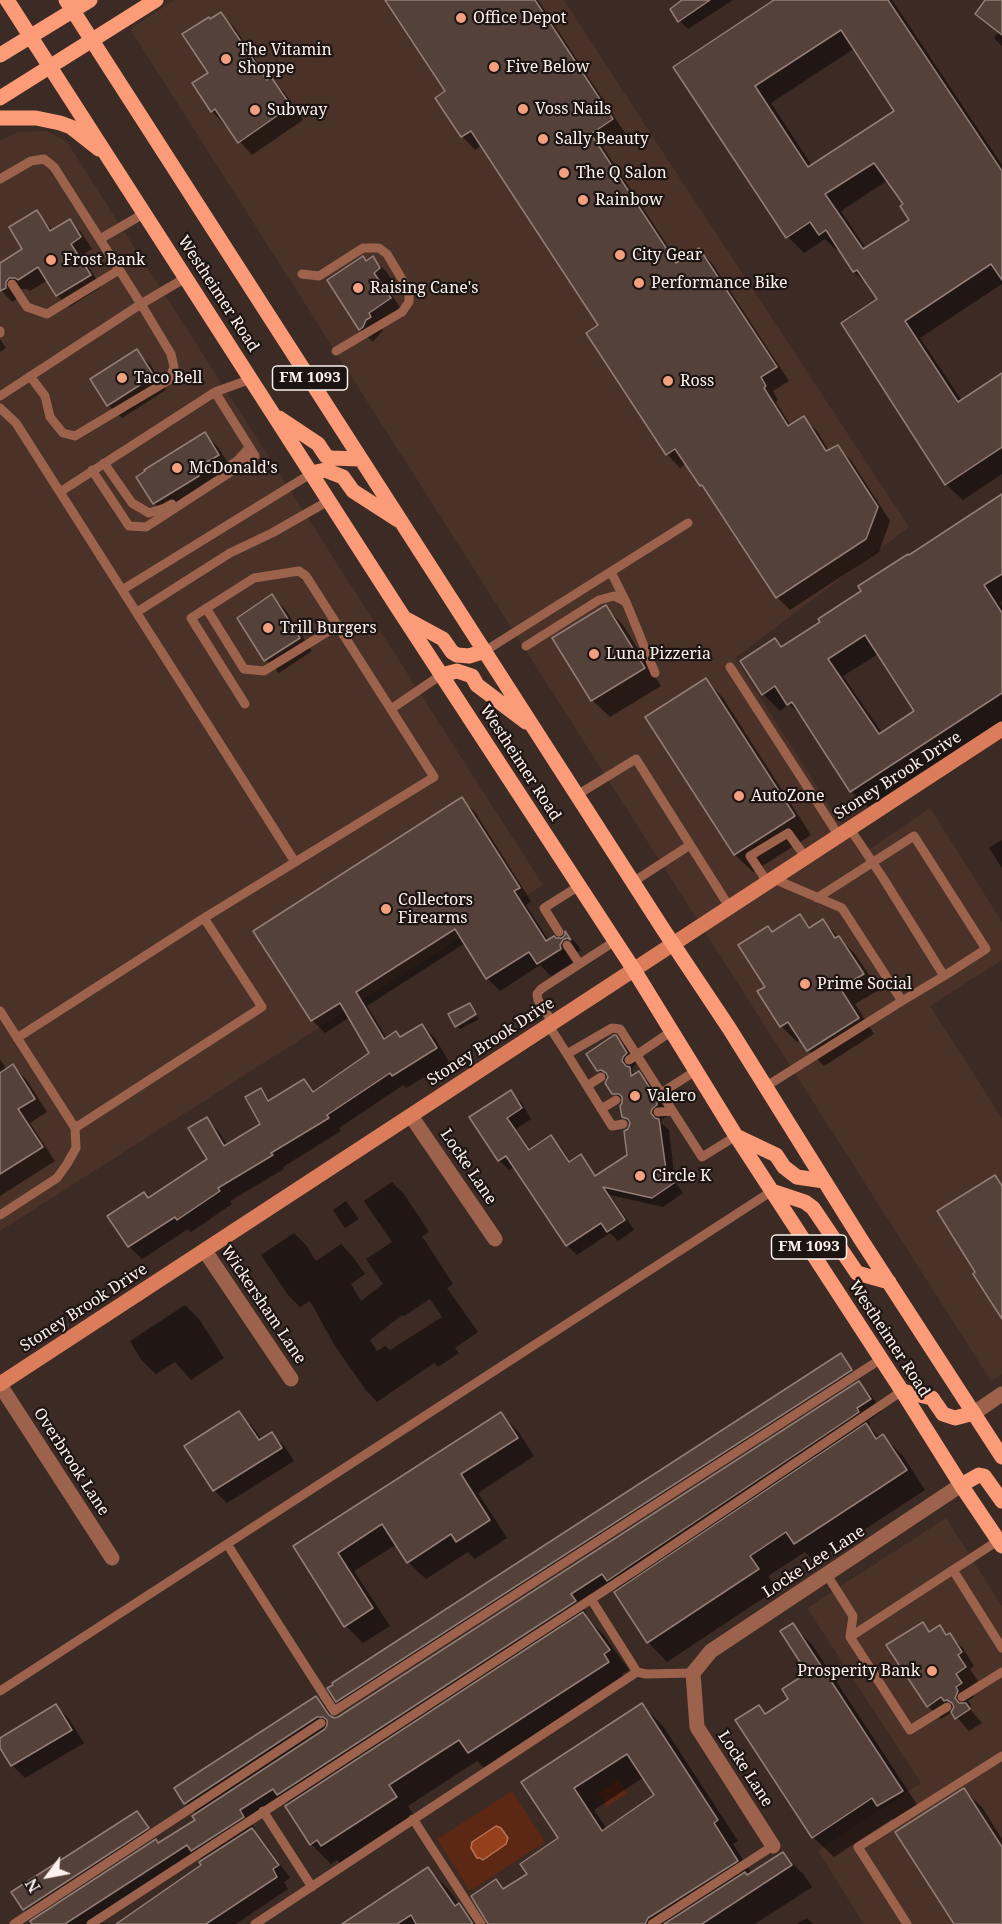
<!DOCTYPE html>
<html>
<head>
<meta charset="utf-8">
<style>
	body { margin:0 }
	#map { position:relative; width:1002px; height:1924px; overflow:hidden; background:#3c2a24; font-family:"Noto Serif",serif }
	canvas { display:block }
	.north { position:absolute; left:18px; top:1846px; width:60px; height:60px; -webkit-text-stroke:4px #1d1512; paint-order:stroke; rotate:238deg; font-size:16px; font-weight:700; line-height:24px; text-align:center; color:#fdf1ed }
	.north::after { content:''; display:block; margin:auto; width:21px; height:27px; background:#fdf1ed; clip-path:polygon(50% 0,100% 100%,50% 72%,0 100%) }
</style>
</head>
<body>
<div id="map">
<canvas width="1002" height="1924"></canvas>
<div class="north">N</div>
</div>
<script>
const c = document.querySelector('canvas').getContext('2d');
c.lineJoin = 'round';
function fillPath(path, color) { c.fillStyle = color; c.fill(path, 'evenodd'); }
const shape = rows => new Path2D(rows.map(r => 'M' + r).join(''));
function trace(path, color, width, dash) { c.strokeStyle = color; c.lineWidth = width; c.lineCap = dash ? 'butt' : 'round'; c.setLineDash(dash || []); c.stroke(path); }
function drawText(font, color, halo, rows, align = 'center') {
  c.font = font + ' "Noto Serif",serif'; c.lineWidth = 4.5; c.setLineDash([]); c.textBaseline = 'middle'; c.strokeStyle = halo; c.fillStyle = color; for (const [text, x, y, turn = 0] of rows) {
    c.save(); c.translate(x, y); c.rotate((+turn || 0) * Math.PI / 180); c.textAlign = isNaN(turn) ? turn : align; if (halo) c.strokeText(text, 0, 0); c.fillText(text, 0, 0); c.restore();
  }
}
const built = shape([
	[174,0,564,0,668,160,909,527,735,658,861,855,930,808,1002,922,1002,960,930,1006,1002,1118,1002,1374,991,1381,130,29],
	[47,131,67,142,543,885,0,1231,0,141,18,132],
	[946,1518,1002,1606,1002,1924,864,1924,818,1851,921,1783,807,1608]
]);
const green = shape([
	[618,1780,627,1793,607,1807,598,1793],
	[512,1791,545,1842,470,1891,437,1839]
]);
const water = shape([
	[496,1826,501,1828,508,1838,506,1844,483,1860,480,1858,477,1858,471,1848,472,1842,496,1826]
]);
const shadow = shape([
	[387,0,538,0,625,133,603,147,679,263,699,250,712,263,789,381,773,391,778,400,776,402,791,426,803,418,817,431,829,451,837,447,851,460,890,521,879,552,790,610,777,597,710,495,701,486,687,463,680,468,667,454,588,333,600,326,482,145,475,150,462,136,447,92],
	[686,0,733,0,688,29,680,21],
	[777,0,892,0,1002,165,1002,284,920,338,962,401,1002,375,1002,474,963,500,946,484,879,300,872,289,854,272,839,248,836,250,825,239,804,253,788,237,675,68],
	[855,48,896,112,812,166,771,103],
	[888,180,905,204,911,220,866,249,841,211],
	[987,0,1002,0,1002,46,994,38,998,33,977,14],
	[221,14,234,27,269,80,271,79,284,92,303,120,252,155,212,111,211,21],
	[37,212,53,231,69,221,81,232,92,249,82,255,101,287,69,307,57,295,48,280,30,291,27,289,21,289,17,299,12,302,0,289,0,265,24,250],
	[372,258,386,271,393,282,386,286,403,312,381,327,383,330,373,342,360,329,366,262],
	[0,339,6,348,0,352],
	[136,351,150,364,166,390,122,418,108,405,92,379],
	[205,434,218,447,231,468,167,516,154,503],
	[1002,496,1002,601,1000,603,1002,606,1002,721,868,807,851,791,805,720,789,704,780,711,763,694,775,640,782,648,822,623],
	[878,654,916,711,882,733,843,676],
	[272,596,285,609,312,651,279,673,266,660],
	[606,607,623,625,661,686,610,717,592,700],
	[706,680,723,698,811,835,753,872,735,855,647,718],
	[462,799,475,812,531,901,526,905,549,941,563,939,567,934,578,945,581,951,576,952,574,962,551,976,540,965,500,991,487,978,465,943,367,1006,387,1039,401,1038,422,1025,435,1038,449,1062,406,1088,403,1085,339,1128,341,1131,283,1167,284,1169,230,1201,232,1204,191,1232,188,1229,142,1259,129,1246,149,1199,209,1159,206,1119,219,1132,227,1145,262,1124,260,1090,271,1101,304,1081,315,1092,371,1054,350,1017,325,1033,312,1020],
	[1002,840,1002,868,989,848],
	[800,916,812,928,823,921,855,954,879,990,855,1004,874,1034,824,1066,808,1050,801,1039,797,1042,781,1026,767,987],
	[477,1016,479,1019,460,1029,457,1027],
	[615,1037,626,1047,636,1064,633,1067,632,1071,636,1075,639,1073,649,1083,666,1110,667,1116,662,1119,661,1123,669,1130,675,1182,683,1193,663,1207,610,1195,634,1230,618,1241,610,1233,577,1255,567,1245,515,1167,509,1170,499,1160,471,1118,510,1092,521,1102,531,1119,516,1129,531,1150,551,1137,561,1147,571,1163,580,1156,597,1177,628,1156,629,1130,631,1124,623,1117,624,1103,614,1093,608,1080,598,1070],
	[0,1059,7,1070,13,1066,26,1079,47,1112,30,1123,55,1161,0,1196],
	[392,1182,404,1194,429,1232,422,1236,453,1284,447,1288,478,1332,455,1348,459,1353,438,1367,434,1363,377,1402,365,1389,335,1346,310,1301,300,1307,288,1295,261,1255,294,1233,306,1245,316,1261,341,1244,353,1257,365,1274,351,1284,361,1301,383,1284,366,1259,392,1242,364,1201],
	[430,1299,442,1317,390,1350,385,1346,377,1351,370,1340,402,1315,404,1316],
	[346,1201,359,1219,345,1228,333,1210],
	[185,1305,199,1319,224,1358,191,1380,175,1362,156,1374,142,1361,130,1341],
	[844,1359,854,1374,341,1705,337,1701],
	[859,1383,871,1395,882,1411,868,1421,870,1424,868,1426,880,1438,883,1436,903,1456,925,1490,815,1562,805,1552,768,1576,777,1589,667,1662,648,1642,619,1591,614,1586,582,1607,587,1614,584,1616,603,1634,629,1670,622,1674,627,1682,489,1772,477,1761,408,1806,416,1818,342,1865,337,1860,331,1864,311,1844,289,1805,285,1801,251,1823,255,1829,253,1831,264,1842,290,1878,284,1882,288,1889,236,1924,118,1924,203,1865,204,1861,199,1857,101,1921,103,1924,34,1924,197,1820,197,1814,186,1803,176,1789,316,1697,328,1710,334,1719,338,1718],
	[239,1413,252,1426,262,1440,272,1434,285,1447,294,1461,227,1503,214,1490],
	[501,1414,518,1431,534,1456,478,1493,507,1538,475,1559,468,1552,426,1579,408,1562,397,1544,354,1571,390,1626,363,1643,346,1626,295,1547],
	[922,1624,931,1632,940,1627,948,1635,949,1635,963,1648,974,1666,970,1669,978,1681,968,1688,974,1697,968,1701,971,1705,969,1708,982,1723,969,1731,952,1712,941,1719,928,1706],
	[793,1625,813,1646,922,1812,899,1826,892,1819,834,1857,813,1837,758,1707,767,1715,791,1699,809,1673],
	[642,1705,663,1726,738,1841,733,1844,752,1874,783,1854,804,1875,812,1887,755,1924,489,1924,496,1881,505,1890,529,1874,560,1839,523,1782],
	[644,1777,656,1796,607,1829,594,1810],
	[56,1706,69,1719,84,1743,25,1778,12,1765,0,1745,0,1740],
	[964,1790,982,1807,1002,1839,1002,1924,955,1924],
	[137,1813,151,1832,28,1913,24,1909],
	[428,1869,449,1890,460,1906,478,1924,344,1924],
	[807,1918,813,1924,797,1924]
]);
const building = shape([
	[385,0,535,0,613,119,591,134,676,263,699,248,777,367,761,377,766,386,764,388,788,426,804,416,826,451,838,445,878,507,866,539,776,598,702,485,700,486,675,449,666,455,586,333,598,325,471,131,461,137,435,98,445,91,385,0],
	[682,0,710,0,678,22,670,9,682,0],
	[774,0,888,0,1002,171,1002,280,991,264,905,321,958,402,1002,373,1002,447,945,485,841,323,877,299,857,270,853,272,826,230,819,235,810,222,786,238,673,67,774,0],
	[841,30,894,111,808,167,755,86,841,30],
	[874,163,903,204,900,206,909,220,863,249,825,194,874,163],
	[985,0,1002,0,1002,35,975,14,985,0],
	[221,12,267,80,271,77,291,106,238,143,215,109,211,112,192,83,208,73,182,34,209,17,210,19,221,12],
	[37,210,50,231,70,219,81,237,71,244,91,275,56,296,38,267,18,280,15,278,9,278,6,282,6,288,0,291,0,263,22,249,9,227,37,210],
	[363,256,366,261,373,256,380,268,374,273,391,298,369,313,371,317,366,320,363,327,359,330,327,280,363,256],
	[137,349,154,376,107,406,90,379,137,349],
	[205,432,219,455,207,462,209,465,201,470,199,476,153,504,136,477,145,471,144,470,205,432],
	[1002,494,1002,574,984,585,1002,613,1002,693,850,792,792,702,787,705,775,686,762,695,740,661,775,638,781,647,820,622,818,619,861,591,858,586,908,554,909,555,1002,494],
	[865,635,914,711,879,734,828,659,865,635],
	[272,594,300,638,264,661,237,618,272,594],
	[606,605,645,668,591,701,552,638,606,605],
	[706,678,795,816,734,855,645,717,706,678],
	[462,797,520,888,514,891,546,941,554,936,556,938,562,938,565,935,565,931,571,940,567,938,563,940,560,945,561,949,537,964,529,952,486,979,455,929,356,992,384,1039,396,1031,400,1037,422,1024,437,1048,392,1076,390,1073,327,1115,329,1118,271,1153,273,1155,218,1188,220,1191,177,1220,175,1217,128,1247,107,1216,144,1192,148,1198,207,1159,188,1128,207,1117,224,1146,260,1124,245,1097,261,1088,268,1101,304,1079,313,1092,369,1053,340,1003,311,1021,253,931,462,797],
	[800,914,809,928,823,919,835,938,839,936,864,974,840,988,859,1018,807,1051,788,1022,780,1027,757,991,765,987,738,945,768,926,772,932,800,914],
	[470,1003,476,1014,455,1027,448,1014,470,1003],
	[614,1035,616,1035,627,1053,623,1057,622,1061,626,1066,630,1067,631,1076,639,1071,657,1099,657,1105,652,1109,651,1113,655,1118,659,1119,666,1170,674,1183,652,1198,603,1187,625,1220,607,1232,601,1223,566,1246,506,1156,498,1161,469,1117,511,1090,522,1108,507,1118,529,1150,551,1135,569,1162,581,1154,595,1176,627,1155,624,1131,628,1129,630,1123,628,1119,622,1117,620,1106,622,1103,622,1097,619,1094,612,1094,605,1083,608,1077,606,1073,601,1070,597,1071,586,1054,614,1035],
	[13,1064,35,1099,18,1109,43,1147,0,1174,0,1073,13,1064],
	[995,1175,1002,1186,1002,1319,973,1274,975,1272,937,1211,995,1175],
	[841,1353,852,1370,336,1702,327,1688,333,1685,332,1683,841,1353],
	[859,1381,871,1399,857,1408,859,1412,632,1564,607,1581,602,1574,571,1594,576,1601,277,1795,273,1789,240,1810,244,1817,191,1851,187,1845,65,1924,32,1924,30,1921,156,1839,158,1843,195,1820,192,1816,325,1729,327,1725,327,1720,323,1717,317,1717,184,1804,174,1788,316,1696,329,1715,334,1718,338,1717,859,1381],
	[239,1411,259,1440,272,1432,282,1448,213,1491,184,1446,239,1411],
	[501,1412,518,1438,461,1474,490,1520,456,1542,451,1534,407,1563,382,1524,338,1553,373,1608,344,1627,293,1546,501,1412],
	[866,1423,876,1439,883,1434,907,1470,794,1544,786,1532,750,1556,759,1569,647,1643,614,1592,866,1423],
	[583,1612,610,1650,604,1654,609,1662,468,1753,459,1740,389,1785,397,1797,321,1846,317,1840,310,1845,285,1806,583,1612],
	[923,1622,929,1632,940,1625,946,1635,950,1633,962,1652,958,1655,966,1667,956,1674,962,1683,956,1687,958,1691,955,1698,959,1703,966,1703,970,1709,955,1719,951,1712,954,1707,952,1703,947,1700,944,1701,941,1697,927,1707,886,1645,923,1622],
	[793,1623,903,1791,877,1806,872,1798,812,1838,735,1720,759,1705,765,1714,788,1699,782,1689,807,1673,780,1631,793,1623],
	[642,1703,718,1820,714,1823,738,1861,648,1918,645,1924,488,1924,471,1896,496,1879,503,1889,527,1874,520,1864,558,1838,521,1782,642,1703],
	[627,1754,654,1795,602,1831,574,1788,627,1754],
	[56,1704,72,1730,11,1766,0,1748,0,1738,56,1704],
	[964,1788,1002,1847,1002,1924,954,1924,895,1832,964,1788],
	[137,1811,149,1828,23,1910,11,1892,137,1811],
	[252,1828,279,1865,273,1869,277,1877,206,1924,116,1924,201,1865,199,1862,252,1828],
	[783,1852,792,1865,702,1924,664,1924,745,1872,747,1875,783,1852],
	[428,1867,455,1906,459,1903,473,1924,416,1924,411,1915,397,1924,342,1924,428,1867]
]);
const lane = shape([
	[0,179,31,161,44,159,54,167,141,304,171,354,174,367,169,380,75,436,63,433,50,417,45,396,30,376],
	[100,239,145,213],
	[302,274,319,276,363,248,379,248,387,254,409,291,409,302,402,312,336,351],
	[12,284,27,307,47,314,119,270],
	[0,331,0,333],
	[0,396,141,304,187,277],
	[0,408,16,423,295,862],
	[104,463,132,503,149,513,165,508,172,504],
	[228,467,237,461,249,448],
	[92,470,129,526,146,527,255,456,215,392],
	[60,492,215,392,251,379],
	[611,572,626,602],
	[122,590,312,473],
	[206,608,244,669,264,671,337,626],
	[137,612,230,553,272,533,330,500],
	[526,646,599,600,614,596,626,602,655,673],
	[485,651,688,523],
	[730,667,839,836],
	[391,709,441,675],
	[577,795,636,759,730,908],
	[774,879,842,908,902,1001,944,976,883,878,850,829],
	[633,882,690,845],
	[768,883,750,856,788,833,806,858],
	[817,898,914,836,986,949,944,976],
	[559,932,544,908,579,886],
	[567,945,579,963],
	[0,1011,75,1128,76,1148,67,1164,57,1178,0,1215],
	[553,1023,538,1000,537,994,541,989,615,941],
	[549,1026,567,1054,612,1028,620,1029,702,1157,736,1136],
	[17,1038,204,918,434,777,306,576,299,571,254,578,191,618,245,704],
	[567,1054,612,1126,623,1124],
	[629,1060,672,1031],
	[587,1086,601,1077],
	[765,1087,902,1001],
	[661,1093,697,1070],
	[601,1109,616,1100],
	[658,1112,672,1111],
	[75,1128,262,1007,204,918],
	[227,1544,334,1711,881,1359],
	[953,1570,1002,1648],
	[827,1575,853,1616,850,1637,910,1730,947,1707],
	[591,1599,637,1672],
	[850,1637,999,1540],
	[0,1691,772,1191],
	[962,1697,1002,1672],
	[263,1811,312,1887],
	[413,1819,481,1924],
	[14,1924,321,1723],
	[91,1924,636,1570,902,1391],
	[255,1924,637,1672,646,1674,693,1673],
	[652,1924,773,1846],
	[907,1924,858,1847,1002,1756]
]);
const street = shape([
	[411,1116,495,1239],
	[205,1251,291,1379],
	[0,1385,112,1558],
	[974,1413,1002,1394],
	[773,1846,697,1727,693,1673,711,1651,961,1485]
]);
const secondary = shape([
	[0,1384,1002,729]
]);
const primary = shape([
	[7,0,397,607,634,970,736,1136,902,1391,961,1485,1002,1546],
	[66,0,663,929,729,1028,860,1238,1002,1457],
	[0,55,90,0],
	[0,98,156,0],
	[0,118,36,118,60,123,71,127,99,149],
	[279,418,318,444,326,456,331,458,361,459],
	[312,473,325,470,343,477,353,491,398,520],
	[408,620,443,639,452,652,457,655,469,656,485,651],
	[441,675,457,671,472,676,477,685,526,722],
	[736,1136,776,1155,784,1167,797,1177,824,1181],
	[772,1191,805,1202,813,1208,857,1273,889,1282],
	[902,1391,932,1398,943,1414,955,1418,974,1413],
	[961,1485,979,1475,984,1476,1002,1501]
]);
const markers = [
	[461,18,6,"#f3a081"],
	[226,59,6,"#f3a081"],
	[494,67,6,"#f3a081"],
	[523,109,6,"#f3a081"],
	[255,110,6,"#f3a081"],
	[543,139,6,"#f3a081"],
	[564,173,6,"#f3a081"],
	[583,200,6,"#f3a081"],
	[620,255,6,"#f3a081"],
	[51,260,6,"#f3a081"],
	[639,283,6,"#f3a081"],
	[358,288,6,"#f3a081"],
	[122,378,6,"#f3a081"],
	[668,381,6,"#f3a081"],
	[177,468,6,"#f3a081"],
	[268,628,6,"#f3a081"],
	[594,654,6,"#f3a081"],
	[739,796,6,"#f3a081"],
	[386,909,6,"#f3a081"],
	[805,984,6,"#f3a081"],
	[635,1096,6,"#f3a081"],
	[640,1176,6,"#f3a081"],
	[932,1671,6,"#f3a081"]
];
const shields = [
	[310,378,75],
	[809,1247,75]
];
const shieldNames = [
	["FM 1093",310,378],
	["FM 1093",809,1247]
];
const poiNames = [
	["Office Depot",473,18],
	["The Vitamin",238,50],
	["Shoppe",238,68],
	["Five Below",506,67],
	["Voss Nails",535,109],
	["Subway",267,110],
	["Sally Beauty",555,139],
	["The Q Salon",576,173],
	["Rainbow",595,200],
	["City Gear",632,255],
	["Frost Bank",63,260],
	["Performance Bike",651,283],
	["Raising Cane's",370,288],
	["Taco Bell",134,378],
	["Ross",680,381],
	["McDonald's",189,468],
	["Trill Burgers",280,628],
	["Luna Pizzeria",606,654],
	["AutoZone",751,796],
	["Collectors",398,900],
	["Firearms",398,918],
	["Prime Social",817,984],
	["Valero",647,1096],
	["Circle K",652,1176],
	["Prosperity Bank",920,1671,"right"]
];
const streetNames = [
	["Westheimer Road",218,294,57],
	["Westheimer Road",520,763,57],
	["Stoney Brook Drive",898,776,-33],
	["Stoney Brook Drive",491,1042,-33],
	["Locke Lane",468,1167,56],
	["Wickersham Lane",263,1305,56],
	["Stoney Brook Drive",84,1308,-33],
	["Westheimer Road",889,1339,57],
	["Overbrook Lane",71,1462,57],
	["Locke Lee Lane",814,1562,-33],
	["Locke Lane",745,1769,57]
];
fillPath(built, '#4a3229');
fillPath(green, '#5c2814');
fillPath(water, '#963f1b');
trace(water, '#b5745a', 1.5);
fillPath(shadow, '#0007');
fillPath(building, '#54413a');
trace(building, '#937d76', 1.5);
trace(lane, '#9d624c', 9);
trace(street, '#9d624c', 15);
trace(secondary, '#db7d5a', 15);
trace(primary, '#fc9b77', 15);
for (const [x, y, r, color] of markers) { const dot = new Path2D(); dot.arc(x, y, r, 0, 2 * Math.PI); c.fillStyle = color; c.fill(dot); trace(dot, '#1d1512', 2); }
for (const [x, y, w] of shields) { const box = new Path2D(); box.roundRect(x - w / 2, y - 12, w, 24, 4.5); c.fillStyle = '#1d1512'; c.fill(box); trace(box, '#fdf1ed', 1.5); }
drawText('bold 15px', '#fdf1ed', null, shieldNames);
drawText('16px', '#fdf1ed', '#1d1512', poiNames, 'left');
drawText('16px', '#fdf1ed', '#1d1512', streetNames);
</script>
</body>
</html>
